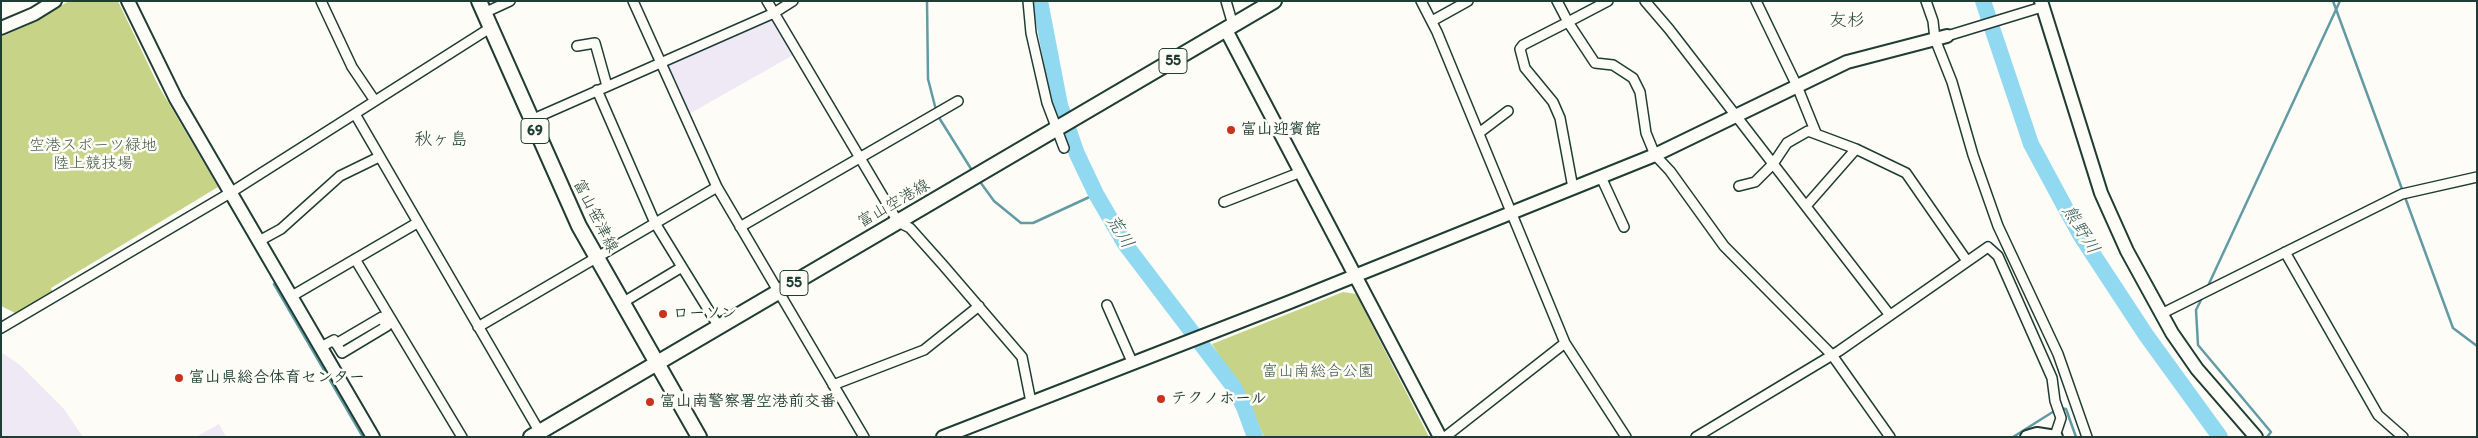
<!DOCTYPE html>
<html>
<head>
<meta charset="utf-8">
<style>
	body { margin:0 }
	#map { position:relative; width:2478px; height:438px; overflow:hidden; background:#fdfcf7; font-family:Itim,sans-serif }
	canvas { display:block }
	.frame { position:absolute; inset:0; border:2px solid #1f3d34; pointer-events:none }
</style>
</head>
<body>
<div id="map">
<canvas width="2478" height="438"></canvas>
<div class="frame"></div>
</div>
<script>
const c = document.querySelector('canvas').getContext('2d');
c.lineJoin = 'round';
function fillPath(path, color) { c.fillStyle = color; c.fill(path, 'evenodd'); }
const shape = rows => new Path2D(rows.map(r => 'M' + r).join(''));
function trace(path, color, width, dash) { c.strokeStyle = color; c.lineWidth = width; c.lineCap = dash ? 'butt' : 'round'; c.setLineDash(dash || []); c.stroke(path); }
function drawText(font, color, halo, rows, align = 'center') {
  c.font = font + ' Itim,"Klee One",sans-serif'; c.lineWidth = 5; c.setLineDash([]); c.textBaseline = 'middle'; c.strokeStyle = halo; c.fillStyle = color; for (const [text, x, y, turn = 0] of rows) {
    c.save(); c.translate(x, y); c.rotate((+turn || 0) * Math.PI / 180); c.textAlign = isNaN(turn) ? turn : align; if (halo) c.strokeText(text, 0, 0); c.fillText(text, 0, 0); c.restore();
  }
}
const built = shape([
	[772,16,795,54,689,114,666,65],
	[1,352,20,365,64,409,83,437,1,437],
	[219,424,226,437,196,437]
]);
const green = shape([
	[69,1,118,1,158,85,218,187,51,288,53,293,17,314,1,306,1,37,28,25],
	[1343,292,1356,294,1429,437,1264,437,1247,400,1212,344]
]);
const stream = shape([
	[927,1,928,79,936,110],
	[2333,1,2453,328,2477,346],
	[938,116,973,172],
	[978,179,994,201,1021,223,1033,223,1096,194],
	[274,284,363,437],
	[2207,288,2340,1],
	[2202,298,2196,310,2198,345,2271,432,2267,437],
	[2013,437,2059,408,2066,409,2076,437]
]);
const river = shape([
	[1040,1,1060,105,1077,154,1096,194,1125,244,1233,386,1244,407,1255,437],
	[1983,1,2031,144,2066,209,2081,236,2146,335,2220,437]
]);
const street = shape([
	[321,1,352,67,375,101],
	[633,1,717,187,864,437],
	[767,1,898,222,910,228,943,265,1022,357,1031,402],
	[1028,1,1031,33,1047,103,1064,148],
	[1226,1,1233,25],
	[1421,1,1437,32,1565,343,1626,437],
	[1557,1,1568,22,1608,1],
	[1645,1,1669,29,1889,314],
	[1756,1,1797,86,1816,133],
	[1926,1,1933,21,1935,39,1952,82,1973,155,1998,226,2058,354,2087,437],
	[484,13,510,1],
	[1432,21,1468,1],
	[1947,36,2042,7],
	[577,46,595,43,607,86],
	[597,90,655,223,682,267],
	[355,114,542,436],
	[531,120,774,13,793,1],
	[1479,133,1508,111],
	[1601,177,1624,227],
	[1739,186,1755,182,1773,164,1787,143,1808,131,1856,149],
	[1573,188,1560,118,1553,102,1525,68,1520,49,1523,45,1568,22,1595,63,1613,65,1633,78,1640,92,1646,133,1655,155,1670,171,1724,246,1832,355,1890,437],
	[1224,202,1301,172],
	[1806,206,1856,149,1906,173,1967,261],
	[740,227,958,101],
	[259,241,281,229,340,176,379,157],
	[2285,252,2378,415,2403,437],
	[355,259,462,437],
	[292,296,417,223],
	[622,303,682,267,719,327],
	[1107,305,1133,364],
	[2161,314,2402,194,2477,177],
	[478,327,717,187],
	[1,328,230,193,490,28],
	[336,344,382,317,384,322],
	[321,347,334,340,342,353,387,326,384,322,390,318],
	[833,385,924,350,979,306],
	[1445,437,1565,343],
	[1696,437,1839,351,1988,247,1998,256,2052,378,2055,401,2061,418,2055,436]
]);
const secondary = shape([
	[128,1,176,99,373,437],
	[2041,1,2101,193,2127,251,2172,333,2197,369,2256,437],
	[1,28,34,14,55,1],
	[1226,30,1440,437],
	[943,437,1290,302,1655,155,1847,62,1947,36],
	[2027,437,2037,434,2056,437]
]);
const primary = shape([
	[479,1,579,226,699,437],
	[531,437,1274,1]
]);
const markers = [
	[1231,130,5,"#c8321e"],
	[663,314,5,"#c8321e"],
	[179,378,5,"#c8321e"],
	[1161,399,5,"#c8321e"],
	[650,402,5,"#c8321e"]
];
const shields = [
	[1173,61,28],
	[535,131,28],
	[794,283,28]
];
const shieldNames = [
	["55",1173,61],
	["69",535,131],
	["55",794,283]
];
const poiNames = [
	["富山迎賓館",1241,130],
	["ローソン",673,314],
	["富山県総合体育センター",189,378],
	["テクノホール",1171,399],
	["富山南警察署空港前交番",660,402]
];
const parkNames = [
	["空港スポーツ緑地",93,146],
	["陸上競技場",93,164],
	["富山南総合公園",1318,372]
];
const streetNames = [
	["富山空港線",894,204,-30],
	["富山笹津線",595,216,63]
];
const neighbourhoodNames = [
	["友杉",1847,21],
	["秋ヶ島",441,140]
];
const waterNames = [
	["熊野川",2080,230,58],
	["荒川",1119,232,58]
];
fillPath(built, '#eee9f5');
fillPath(green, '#c7d488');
trace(stream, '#639ba5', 2.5);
trace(river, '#90d9f1', 16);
trace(street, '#1f3d34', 12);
trace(secondary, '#1f3d34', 16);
trace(primary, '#1f3d34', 18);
trace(street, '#fdfcf7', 9);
trace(secondary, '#fdfcf7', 12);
trace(primary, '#fdfcf7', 14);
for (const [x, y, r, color] of markers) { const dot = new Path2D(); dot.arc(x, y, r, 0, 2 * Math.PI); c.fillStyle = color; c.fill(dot); trace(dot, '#fdfcf7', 2); }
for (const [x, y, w] of shields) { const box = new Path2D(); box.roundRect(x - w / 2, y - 12.5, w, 25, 4); c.fillStyle = '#fdfcf7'; c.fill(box); trace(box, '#1f3d34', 1); }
drawText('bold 15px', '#1f3d34', null, shieldNames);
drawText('bold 16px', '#1f3d34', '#fdfcf7', poiNames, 'left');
drawText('16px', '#415b45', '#fdfcf7', parkNames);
drawText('16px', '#1f3d34', '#fdfcf7', streetNames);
drawText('18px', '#1f3d34', '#fdfcf7', neighbourhoodNames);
drawText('italic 18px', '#365c5a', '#fdfcf7', waterNames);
</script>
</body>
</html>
